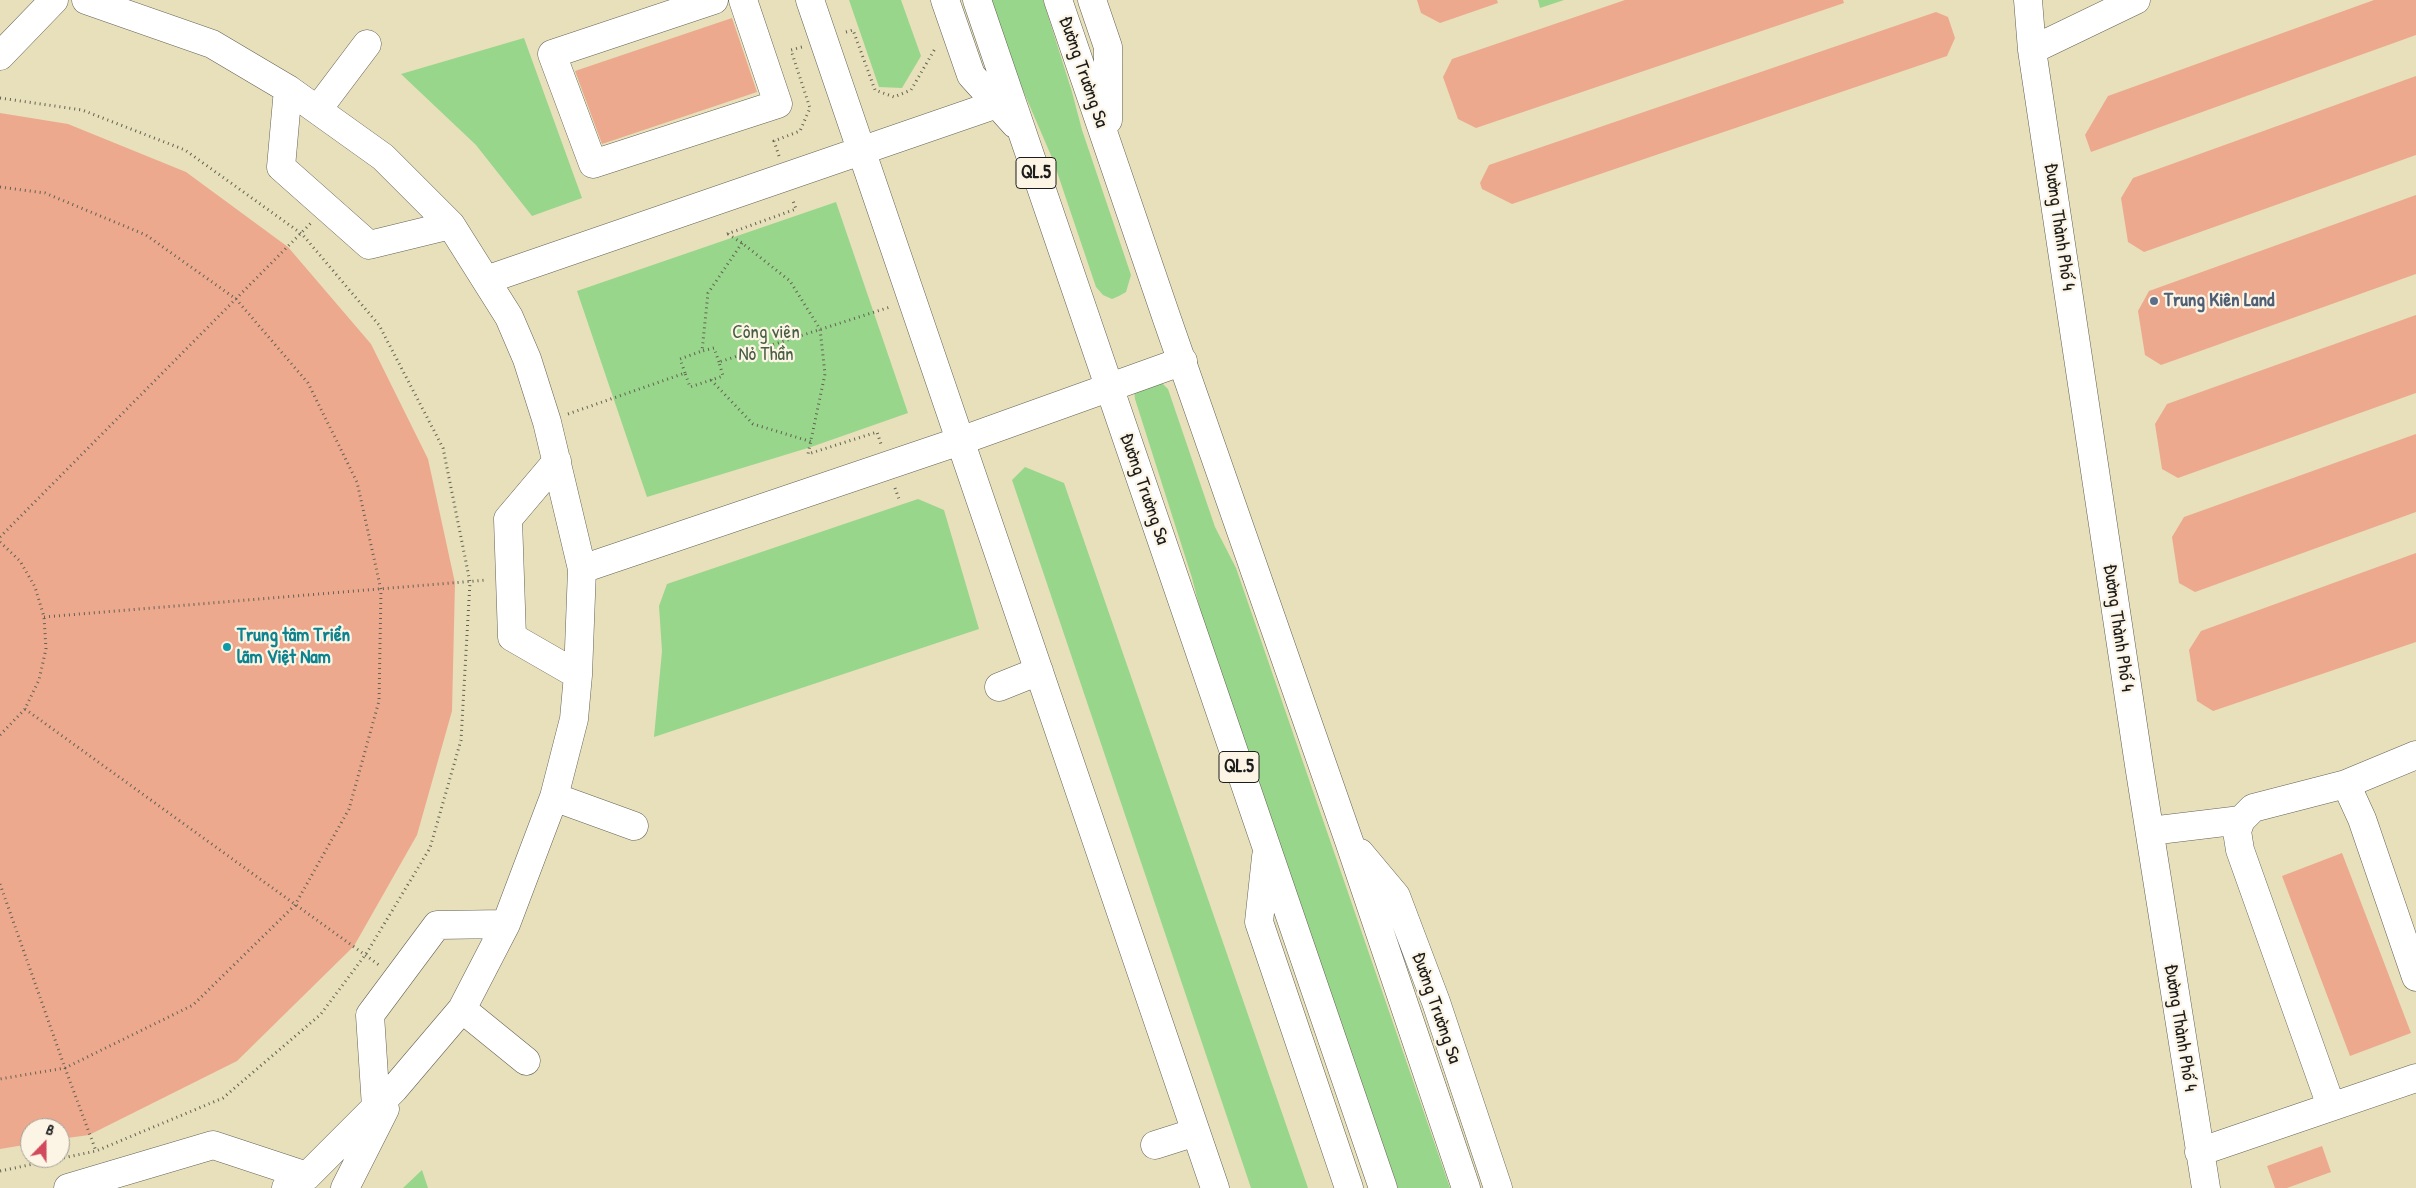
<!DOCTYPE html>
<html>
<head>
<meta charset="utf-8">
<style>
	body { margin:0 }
	#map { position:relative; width:2416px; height:1188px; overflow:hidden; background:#e7e0bb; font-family:"Patrick Hand",sans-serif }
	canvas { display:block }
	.north { position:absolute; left:20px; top:1118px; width:50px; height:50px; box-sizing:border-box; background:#fcf5e5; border:1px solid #a29e95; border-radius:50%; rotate:22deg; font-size:14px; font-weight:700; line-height:20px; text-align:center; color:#1c1c1c }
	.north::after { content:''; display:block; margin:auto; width:18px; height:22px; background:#d1495b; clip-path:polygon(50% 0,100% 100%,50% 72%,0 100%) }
</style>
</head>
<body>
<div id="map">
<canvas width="2416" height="1188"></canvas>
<div class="north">B</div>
</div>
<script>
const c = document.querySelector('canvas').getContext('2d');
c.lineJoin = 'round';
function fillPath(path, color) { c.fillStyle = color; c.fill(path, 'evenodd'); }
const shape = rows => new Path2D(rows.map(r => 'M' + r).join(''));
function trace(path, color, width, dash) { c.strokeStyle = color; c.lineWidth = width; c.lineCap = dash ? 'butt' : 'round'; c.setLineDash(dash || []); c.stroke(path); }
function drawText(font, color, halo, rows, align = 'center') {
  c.font = font + ' "Patrick Hand",sans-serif'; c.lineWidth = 4.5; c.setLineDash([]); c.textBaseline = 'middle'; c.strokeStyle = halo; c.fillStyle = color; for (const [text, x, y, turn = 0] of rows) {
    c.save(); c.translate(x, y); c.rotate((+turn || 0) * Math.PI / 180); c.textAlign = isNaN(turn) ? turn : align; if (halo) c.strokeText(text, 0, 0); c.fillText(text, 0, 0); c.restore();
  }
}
const green = shape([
	[849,0,901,0,921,56,902,88,879,87],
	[990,0,1043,0,1072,92,1082,130,1131,275,1126,292,1119,296,1112,299,1103,295,1096,287,1053,160,1013,67],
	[1538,0,1564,0,1540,8],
	[524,38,582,198,532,216,476,145,401,74],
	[836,202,908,413,811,447,647,497,577,291],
	[1158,379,1168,389,1215,527,1236,568,1450,1188,1398,1188,1208,640,1192,578,1135,399,1134,390],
	[1025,467,1064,483,1308,1188,1251,1188,1012,480],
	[918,499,944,510,979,629,654,737,662,651,659,606,667,584],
	[422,1170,428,1188,403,1188]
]);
const building = shape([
	[1417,0,1497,0,1498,3,1440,23,1421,13],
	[1625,0,1843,0,1844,3,1476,128,1458,119,1443,77,1452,59],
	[2374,0,2416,0,2416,35,2091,152,2085,135,2108,96],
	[1936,12,1948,17,1955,38,1947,56,1512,204,1482,189,1480,183,1489,165],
	[732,18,757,92,602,144,575,71],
	[2416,76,2416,155,2144,252,2128,242,2121,198,2133,178],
	[0,113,68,124,186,172,288,247,371,344,428,459,455,583,452,711,417,835,354,946,237,1061,89,1135,60,1139,60,1128,30,1128,30,1144,0,1149],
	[2416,195,2416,274,2161,365,2145,355,2138,311,2149,291],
	[2416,315,2416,393,2178,478,2162,469,2155,424,2167,404],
	[2416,434,2416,512,2195,592,2179,583,2172,537,2184,517],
	[2416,553,2416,642,2213,711,2197,701,2189,650,2201,631],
	[2342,853,2411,1033,2350,1056,2282,876],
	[2322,1146,2331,1172,2287,1188,2275,1188,2267,1166]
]);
const path = shape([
	[846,32,853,30,875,90,894,97,911,90,936,47],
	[0,98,82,110,185,150,302,234,379,325,443,448,470,582,461,740,430,848,366,954,321,1014,223,1098,96,1151,0,1171],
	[779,156,774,141,800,131,810,108,791,50,802,47],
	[0,187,45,193,146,235,236,299,308,383,357,482,381,590,379,701,349,809,295,905,193,1005,65,1068,0,1079],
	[727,234,796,209,792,198],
	[728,234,742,243,790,281,820,329,825,374,808,454,877,432,881,444],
	[719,362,714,348,702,351,708,293,742,243],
	[685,373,680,359,702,351],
	[711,380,753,424,812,442],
	[568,414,685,373,690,387,723,376,719,362,890,307],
	[895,488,899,499],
	[0,537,311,223],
	[0,542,20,561,35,587,44,617,46,649,39,680,25,709,0,735],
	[44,617,487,580],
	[25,709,379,965],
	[0,884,65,1068,96,1151]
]);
const minor = shape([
	[86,0,212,44,288,89,383,157,451,225,509,317,527,359,547,422,582,569,578,675,574,719,554,797,506,924,462,1009,394,1089,307,1176,286,1188],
	[714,0,552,54,593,164,778,104,743,0],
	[810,0,1215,1188],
	[2028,0,2032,50,2139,765,2206,1188],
	[2032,50,2136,0],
	[0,56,54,0],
	[288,89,281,167,369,245,451,225],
	[318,109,367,44],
	[486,280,997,104],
	[557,461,508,519,512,637,578,675],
	[582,569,960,441,1183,361],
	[999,687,1039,671],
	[2416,755,2346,784,2362,819,2416,977],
	[554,797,634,826],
	[2150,831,2241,820],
	[462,1009,526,1061],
	[2331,1106,2240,850,2237,831,2241,820,2253,808,2346,784],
	[376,1107,370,1015,437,925,506,924],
	[1155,1145,1196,1132],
	[2199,1152,2416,1078],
	[68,1188,213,1145,307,1176],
	[345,1188,385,1109]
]);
const highway = shape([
	[945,0,971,75,1015,124],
	[977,0,1383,1188],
	[1058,0,1167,319,1349,841,1466,1188],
	[1092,0,1108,47,1108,120],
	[1360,853,1396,896,1436,1002,1498,1188],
	[1266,857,1259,922,1349,1188]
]);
const markers = [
	[2154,301,5,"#5c6f8a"],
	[227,647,5,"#0f9aa8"]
];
const shields = [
	[1036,173,40],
	[1239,767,40]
];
const shieldNames = [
	["QL.5",1036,173],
	["QL.5",1239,767]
];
const streetNames = [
	["Đường Trường Sa",1083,72,71],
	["Đường Thành Phố 4",2059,227,82],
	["Đường Trường Sa",1144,489,71],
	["Đường Thành Phố 4",2118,628,82],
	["Đường Trường Sa",1436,1008,71],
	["Đường Thành Phố 4",2180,1028,81]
];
const serviceNames = [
	["Trung Kiên Land",2164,301]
];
const parkNames = [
	["Công viên",766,333],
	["Nỏ Thần",766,355]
];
const cultureNames = [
	["Trung tâm Triển",237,636],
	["lãm Việt Nam",237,658]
];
fillPath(green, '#98d68b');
fillPath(building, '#eda98e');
trace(minor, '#636154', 29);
trace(highway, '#636154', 29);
trace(path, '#636154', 3, [1, 4]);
trace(minor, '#fff', 28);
trace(highway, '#fff', 28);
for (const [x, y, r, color] of markers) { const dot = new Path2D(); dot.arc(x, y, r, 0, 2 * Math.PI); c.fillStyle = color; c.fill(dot); trace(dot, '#fcf5e5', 2); }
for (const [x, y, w] of shields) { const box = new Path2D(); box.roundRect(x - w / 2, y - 15.5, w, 31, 4); c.fillStyle = '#fcf5e5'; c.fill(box); trace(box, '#1c1c1c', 1); }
drawText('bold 18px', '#1c1c1c', null, shieldNames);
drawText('19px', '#1c1c1c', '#fcf5e5', streetNames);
drawText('bold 19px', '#4e5e75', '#fcf5e5', serviceNames, 'left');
drawText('19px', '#475d43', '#fcf5e5', parkNames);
drawText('bold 19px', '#0d838f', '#fcf5e5', cultureNames, 'left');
</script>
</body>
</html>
